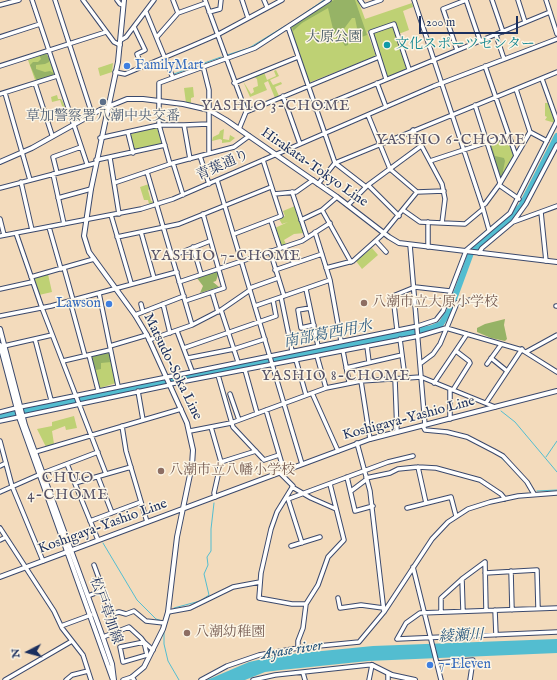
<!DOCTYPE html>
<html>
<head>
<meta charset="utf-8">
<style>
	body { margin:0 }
	#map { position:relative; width:557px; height:680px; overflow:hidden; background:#f3dbbc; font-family:"IM FELL English",serif }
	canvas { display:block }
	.north { position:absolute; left:8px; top:632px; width:40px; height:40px; -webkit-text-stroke:3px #fcf5e5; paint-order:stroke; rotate:264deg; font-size:11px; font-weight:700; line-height:16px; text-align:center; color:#1b2f5e }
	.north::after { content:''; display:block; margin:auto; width:14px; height:18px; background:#1b2f5e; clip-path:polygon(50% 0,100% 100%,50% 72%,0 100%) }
	.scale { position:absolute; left:419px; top:16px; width:99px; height:18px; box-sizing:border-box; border:2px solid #1b2f5e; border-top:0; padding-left:5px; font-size:12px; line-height:14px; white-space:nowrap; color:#1b2f5e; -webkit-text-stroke:3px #fcf5e5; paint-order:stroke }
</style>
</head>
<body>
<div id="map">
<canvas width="557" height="680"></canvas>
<div class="north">N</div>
<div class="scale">200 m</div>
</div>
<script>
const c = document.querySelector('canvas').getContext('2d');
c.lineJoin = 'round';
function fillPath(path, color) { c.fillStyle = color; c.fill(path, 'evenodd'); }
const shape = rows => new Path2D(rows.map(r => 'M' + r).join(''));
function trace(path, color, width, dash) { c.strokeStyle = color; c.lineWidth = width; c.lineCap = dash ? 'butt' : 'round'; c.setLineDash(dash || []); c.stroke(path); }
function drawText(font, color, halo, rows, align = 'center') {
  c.font = font + ' "IM FELL English","Noto Serif JP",serif'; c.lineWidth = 3; c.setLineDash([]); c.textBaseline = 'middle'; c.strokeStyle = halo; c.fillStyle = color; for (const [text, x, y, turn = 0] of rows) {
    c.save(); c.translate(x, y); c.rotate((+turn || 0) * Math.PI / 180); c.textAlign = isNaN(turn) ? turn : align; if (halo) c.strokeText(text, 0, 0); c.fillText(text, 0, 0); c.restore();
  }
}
const green = shape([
	[331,0,358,0,365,19,412,3,413,7,403,11,409,30,396,35,407,69,387,77,371,30,367,32,376,56,308,83,290,30,291,27],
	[46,53,55,74,35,80,28,60],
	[113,63,112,72,100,76,98,68],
	[276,70,279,76,270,80,273,85,281,82,282,84,275,87,279,96,275,98,268,81,264,83,267,90,250,97,243,81,251,94,254,92,253,88,258,86,257,79,254,77,264,72,267,80,276,76,274,71],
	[193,87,194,97,191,98,191,104,186,103,184,88],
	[57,95,58,99,61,99,63,102,66,111,63,112,64,116,58,119,56,111,63,109,60,100,52,102,51,97],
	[545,103,548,103,555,123,545,120,547,117,545,116],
	[157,127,162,145,134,151,130,134],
	[224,129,223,139,229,140,230,135,235,138,230,142,222,143,222,140,220,139,212,141,213,137,219,134,220,131],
	[506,137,514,157,502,178,490,143],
	[149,184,150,189,148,190,151,201,154,202,149,204,148,200,144,200,140,187],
	[295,206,304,233,294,234,284,240,286,244,281,246,275,228,288,222,282,224,279,219,285,216,283,211],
	[372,248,378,255,362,269,356,261],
	[48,274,52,292,39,295,34,278],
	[109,352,116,383,100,388,91,357],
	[74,416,77,428,66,430,65,426,52,431,54,444,46,447,37,429,52,426,52,422]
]);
const forest = shape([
	[334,0,355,0,367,35,348,42,348,45,345,46,342,41,331,34,333,29,328,8,302,23,293,31,292,27,299,21],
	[352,18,355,18,357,28,355,32,349,35,343,32,343,30],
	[46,53,50,60,49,62,45,64,36,65,36,69,45,72,50,71,55,74,37,81,30,65,33,62,38,62,41,59,39,55],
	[506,137,506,140,493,144,492,147,495,156,504,158,505,161,503,171,504,173,500,178,489,145],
	[217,271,218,275,216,281,213,282,219,287,200,293,203,286,197,278],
	[505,319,504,325,507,339,505,341,491,338,477,332,477,328,485,324],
	[109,353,111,362,101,363,101,369,96,370,91,357]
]);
const water = shape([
	[557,639,557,653,368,661,281,670,265,672,245,680,207,680,249,662,281,655,373,646]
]);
const stream = shape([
	[289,24,324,0],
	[227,55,249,48,285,26],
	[174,74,221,57],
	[501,411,515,422,557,472],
	[498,455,507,463],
	[546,457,557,441],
	[537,491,557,490],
	[103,543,137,600,156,619,162,621],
	[174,608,200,601,209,595,204,574,208,565,207,557,211,551,211,529,214,503],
	[164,631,164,644,168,661,179,680]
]);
const river = shape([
	[0,417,111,392,432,328,441,324,450,310,471,253,502,226,521,206,557,136]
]);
const minor = shape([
	[32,0,87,164],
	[55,0,92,114],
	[83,0,114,42,120,45],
	[117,0,120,4,123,5],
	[173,0,178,13,206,3],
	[205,0,246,112,239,129],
	[242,0,248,18],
	[264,0,267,7],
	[360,0,364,6,381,0],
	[414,0,482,205,489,230],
	[466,0,480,41],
	[492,0,503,32],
	[518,0,525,22],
	[546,0,557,34],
	[0,5,19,0],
	[146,12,173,78],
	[209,12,220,9,221,0],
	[134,27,145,50,137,54,142,67],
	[288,27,335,163,366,187],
	[496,35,504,59],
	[0,37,40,24],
	[157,37,178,13],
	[121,40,126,37,154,0],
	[457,50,443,9,466,0],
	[0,66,106,32],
	[203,66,209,90,209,153],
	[485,66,516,156],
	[115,72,125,74,187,48,217,35,282,0],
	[386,79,371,32,394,24,409,69],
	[35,83,52,135],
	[234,83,298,57],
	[377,83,386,107],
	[516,89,530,132],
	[5,93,30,180],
	[0,94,57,76],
	[283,96,300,144],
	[475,105,500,183],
	[315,109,550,12],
	[246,112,379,57],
	[368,115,390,169,417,192],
	[184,125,208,124],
	[413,130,442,184,445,199,442,223],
	[128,133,133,153],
	[100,138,159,125,184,125,190,159],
	[200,156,209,184],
	[110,158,119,214],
	[96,160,165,145],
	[430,161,509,135],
	[173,163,183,195],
	[170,164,159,125,159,83,255,48,329,0],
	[147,172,192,325],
	[57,173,53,157,81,147],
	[53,174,64,224],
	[217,180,302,464],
	[21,182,32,230],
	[114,183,173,163,234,147,249,136],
	[318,184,335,163,557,72],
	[368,185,399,216],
	[499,185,519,199],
	[0,188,96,163],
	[292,192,307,237],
	[274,194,296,192,313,180],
	[337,197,322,210,351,262],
	[58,198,91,189],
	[348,205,368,185,421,146],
	[482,205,485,204,499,185,530,132,547,141],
	[403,210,420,222,465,224,483,209],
	[541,212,546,261],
	[111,215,131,283],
	[0,219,4,235],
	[301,220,322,210],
	[271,221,280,248],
	[428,222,428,247],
	[513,222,557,206],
	[49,227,61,269],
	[141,232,154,278],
	[315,232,330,280,341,341],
	[16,233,42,308,106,474],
	[234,234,281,216,263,160],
	[0,236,141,209,173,199,434,86,557,39],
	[117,237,179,224,271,187],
	[376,241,386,252],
	[410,245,425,425],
	[193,247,201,274],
	[284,247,294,263],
	[270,251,284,296],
	[465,251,510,213,557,121,542,79],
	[479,253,482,248,513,222,526,204,557,145],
	[172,256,210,241],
	[64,268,73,300],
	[326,268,353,261,382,235,417,192,444,191],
	[275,270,322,254],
	[31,277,94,259],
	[179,282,302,241,330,223],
	[250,288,278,278],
	[0,289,32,282],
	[306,289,318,346],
	[212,292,218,312],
	[99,293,118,386],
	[281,297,292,351],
	[70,301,85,356],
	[185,301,224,288,203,214],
	[141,304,143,312],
	[163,304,170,333],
	[255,306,330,280],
	[556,306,557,306],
	[310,308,298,310,301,328,314,325],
	[221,310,238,362],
	[135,315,184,296],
	[0,316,51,306,177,272],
	[397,330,393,296,415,287,450,291],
	[177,331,192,371],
	[35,339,51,400],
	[400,339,405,378],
	[149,340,192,325,221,310,250,290],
	[4,346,52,335],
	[110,346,147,335],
	[367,346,369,362],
	[184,348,276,316,273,300],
	[343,351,349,382],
	[526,352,557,335],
	[89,355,98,390],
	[317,356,326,388],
	[188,358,234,349,265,339],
	[491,358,507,371],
	[296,360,306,395],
	[63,361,110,350],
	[421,363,433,354,440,344,457,303,475,299],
	[487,364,500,346],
	[346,368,402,355],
	[245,370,257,413],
	[218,375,233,427,264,460,279,455],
	[395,379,397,432],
	[361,381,370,439],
	[434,383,467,334],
	[170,384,419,336,446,328,522,350,557,372],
	[450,389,450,419],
	[453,390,470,363,469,361,456,351],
	[138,391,143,420],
	[312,393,338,451],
	[230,394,239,420],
	[486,403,522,349],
	[20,407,418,326,436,320,443,311,466,251],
	[266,410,284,471],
	[0,412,16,408],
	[23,416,170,385],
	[0,421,19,417],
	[122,426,126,451,147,522],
	[423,426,425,430,447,432,467,437,494,451,503,456,527,482,534,494],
	[211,427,221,462,214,493,215,497],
	[190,431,231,423,326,388,361,381,421,377,495,407],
	[0,441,12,486,43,561],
	[357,443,370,491,384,612],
	[35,452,181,409],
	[221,462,256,451],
	[67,464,98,540],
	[0,466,6,463],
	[418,467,426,503],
	[280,473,293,486,277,512,271,529,261,573,259,598,292,604,306,604],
	[98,477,112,513],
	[347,477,355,511,373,506],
	[366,478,390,473,398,469,418,467,436,468,480,480,501,494,505,499],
	[75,483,131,467],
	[292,487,311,498,336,509],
	[351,491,367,479],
	[0,492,43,473,98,452],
	[407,508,451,497,456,516],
	[90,521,141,502],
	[0,528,54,611,62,628,83,655,91,680],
	[0,540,6,537],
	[302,543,288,499,388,462,413,456],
	[291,546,320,537],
	[485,562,486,610],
	[94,565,112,614,119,612,126,614,134,611,146,621,164,623],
	[413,567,441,680],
	[511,571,512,610],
	[485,573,537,570,538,608],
	[462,579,463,611],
	[88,596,103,590],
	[338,598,340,608,361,605,383,608],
	[557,608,420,613,406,623,397,639,557,632],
	[495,610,496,635],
	[168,612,190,608,233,587,260,582],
	[441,612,441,598,462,579,485,562],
	[61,626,91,615],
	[103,637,129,627,141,638,144,642,147,655,123,662,120,647,144,642,153,650],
	[298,648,298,641,303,628,306,604,318,585,328,557,344,540,330,484],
	[437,663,473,660,470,680],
	[303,673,305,680],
	[388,674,388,680],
	[5,680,72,641],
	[66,680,72,675,88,671],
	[123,680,132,677,134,680],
	[201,680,227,666,259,655,298,648,359,642,384,612,432,539,448,522,468,509,490,502,518,496,557,493],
	[253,680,275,675,368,665,372,665,369,680]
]);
const major = shape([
	[124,0,118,62,91,189,84,236,89,252,135,315,147,335,187,423,193,450,192,465,177,537,168,612,163,629,144,667,132,677],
	[0,162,32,148,100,110,127,99,143,99,183,104,209,110,226,120,337,197,389,237,399,243,557,262],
	[0,329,25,425,101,632,112,664,114,680],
	[0,345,19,417,113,680],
	[0,577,370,439,557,391],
	[372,665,392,675,415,680]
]);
const markers = [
	[387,45,4,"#0f9aa8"],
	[127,66,4,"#3f7fe0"],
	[103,102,4,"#5c6f8a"],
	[364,303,4,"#8d6e63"],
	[109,304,4,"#3f7fe0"],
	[161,471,4,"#8d6e63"],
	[187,633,4,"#8d6e63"],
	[430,665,4,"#3f7fe0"]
];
const parkNames = [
	["大原公園",334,38]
];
const cultureNames = [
	["文化スポーツセンター",395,45]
];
const shopNames = [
	["FamilyMart",135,66],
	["Lawson",101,304,"right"],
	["7-Eleven",438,665]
];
const serviceNames = [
	["草加警察署八潮中央交番",103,117]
];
const streetNames = [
	["青葉通り",223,166,-24],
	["Hirakata-Tokyo Line",314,168,35],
	["Matsudo-Soka Line",172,367,64],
	["Koshigaya-Yashio Line",409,419,-15],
	["Koshigaya-Yashio Line",103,527,-20],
	["松戸草加線",105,611,70]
];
const educationNames = [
	["八潮市立大原小学校",372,303],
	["八潮市立八幡小学校",169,471],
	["八潮幼稚園",195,633]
];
const neighbourhoodNames = [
	["YASHIO 3-CHOME",276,107],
	["YASHIO 6-CHOME",451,141],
	["YASHIO 7-CHOME",226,257],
	["YASHIO 8-CHOME",336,377],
	["CHUO",68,479],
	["4-CHOME",68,496]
];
const waterNames = [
	["南部葛西用水",328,335,-11],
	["綾瀬川",461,637,-3],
	["Ayase river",292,651,-9]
];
fillPath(green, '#bed174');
fillPath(forest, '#96b366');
fillPath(water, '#53bdd0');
trace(stream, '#53bdd0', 1);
trace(river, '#53bdd0', 6);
trace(minor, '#3b496c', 5.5);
trace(major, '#3b496c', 6);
trace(minor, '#fff', 3.5);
trace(major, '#fff', 4);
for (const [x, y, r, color] of markers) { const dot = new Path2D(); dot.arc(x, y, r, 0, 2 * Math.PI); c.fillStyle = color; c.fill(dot); trace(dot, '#fcf5e5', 1.5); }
drawText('14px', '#445864', '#fcf5e5', parkNames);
drawText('14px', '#0d838f', '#fcf5e5', cultureNames, 'left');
drawText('14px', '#366cbe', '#fcf5e5', shopNames, 'left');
drawText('14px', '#4e5e75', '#fcf5e5', serviceNames);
drawText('14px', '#1b2f5e', '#fcf5e5', streetNames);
drawText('14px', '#785e54', '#fcf5e5', educationNames, 'left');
c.letterSpacing = '1px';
drawText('15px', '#585468', '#fcf5e5', neighbourhoodNames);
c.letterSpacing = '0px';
drawText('italic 15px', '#2c5a80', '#fcf5e5', waterNames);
</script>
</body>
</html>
